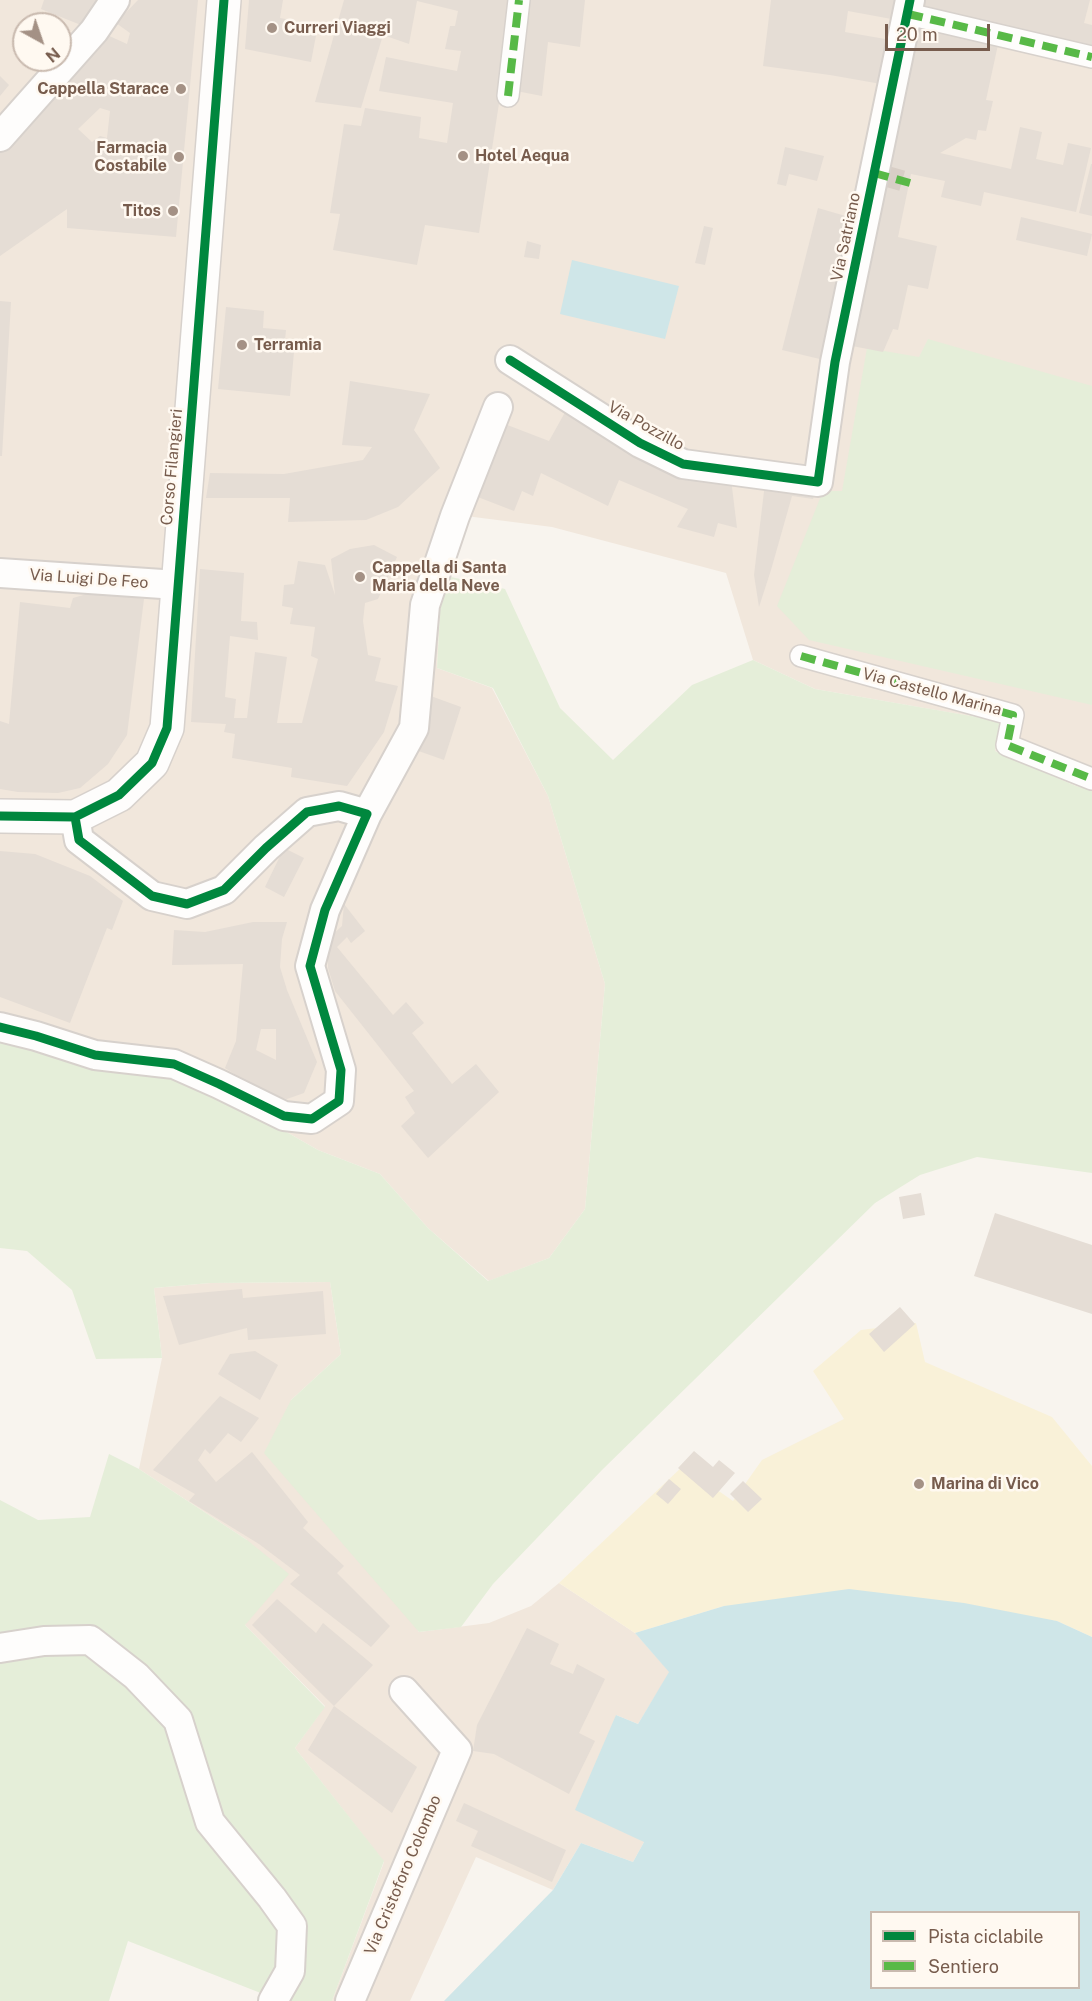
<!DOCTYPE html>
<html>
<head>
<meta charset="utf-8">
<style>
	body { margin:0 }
	#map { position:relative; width:1092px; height:2001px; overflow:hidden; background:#f8f4ee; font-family:"Public Sans",sans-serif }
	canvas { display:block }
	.legend { position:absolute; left:870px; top:1911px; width:210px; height:78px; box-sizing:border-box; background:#fff9f1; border:2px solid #c9baaf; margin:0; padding:8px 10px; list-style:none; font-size:18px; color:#775c4d }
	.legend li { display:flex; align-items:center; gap:12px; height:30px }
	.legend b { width:30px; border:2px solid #c9baaf }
	.north { position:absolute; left:12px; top:12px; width:60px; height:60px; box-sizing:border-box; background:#fff9f1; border:2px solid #c9baaf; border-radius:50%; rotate:140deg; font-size:16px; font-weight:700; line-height:24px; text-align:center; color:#775c4d }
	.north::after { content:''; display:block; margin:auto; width:21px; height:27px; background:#a49185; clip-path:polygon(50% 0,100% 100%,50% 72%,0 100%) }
	.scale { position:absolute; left:885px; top:24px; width:105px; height:27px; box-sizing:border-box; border:3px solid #775c4d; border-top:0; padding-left:8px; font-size:18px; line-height:21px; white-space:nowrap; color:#775c4d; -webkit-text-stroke:4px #fff9f1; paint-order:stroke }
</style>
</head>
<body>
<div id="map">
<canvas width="1092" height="2001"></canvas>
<ul class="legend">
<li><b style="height:8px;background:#00873e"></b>Pista ciclabile</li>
<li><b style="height:8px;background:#58b947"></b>Sentiero</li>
</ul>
<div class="north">N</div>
<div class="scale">20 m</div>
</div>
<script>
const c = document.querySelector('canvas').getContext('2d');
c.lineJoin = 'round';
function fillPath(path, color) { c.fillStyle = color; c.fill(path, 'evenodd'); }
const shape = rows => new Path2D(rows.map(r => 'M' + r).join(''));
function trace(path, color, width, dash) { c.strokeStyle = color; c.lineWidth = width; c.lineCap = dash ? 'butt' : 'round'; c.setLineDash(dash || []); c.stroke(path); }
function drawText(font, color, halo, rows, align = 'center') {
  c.font = font + ' "Public Sans",sans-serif'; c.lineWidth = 5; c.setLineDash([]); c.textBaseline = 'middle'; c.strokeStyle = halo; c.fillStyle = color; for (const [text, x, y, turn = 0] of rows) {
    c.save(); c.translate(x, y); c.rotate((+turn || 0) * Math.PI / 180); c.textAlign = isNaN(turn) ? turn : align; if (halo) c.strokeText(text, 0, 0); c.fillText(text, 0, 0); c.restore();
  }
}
const residential = shape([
	[0,0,1092,0,1092,790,1076,786,995,751,999,721,815,689,753,660,726,573,552,527,466,516,442,575,437,668,492,688,548,796,605,984,585,1209,549,1258,489,1281,428,1228,380,1174,318,1150,213,1090,0,1043],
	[24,24,60,24,60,60,24,60],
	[330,1282,341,1354,291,1400,419,1632,489,1623,531,1606,559,1583,635,1633,670,1672,638,1724,616,1715,644,1842,633,1862,581,1843,553,1890,476,1857,410,2001,332,2001,384,1862,295,1748,325,1706,245,1625,247,1540,139,1469,162,1358,154,1288,210,1283]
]);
const green = shape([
	[928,339,1092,386,1092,705,809,640,777,606,823,491,842,491,867,348,919,357],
	[442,575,505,589,560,708,613,760,692,685,753,660,815,689,1000,721,995,751,1076,786,1092,790,1092,1173,977,1157,920,1175,875,1203,602,1470,493,1584,461,1627,419,1632,264,1453,291,1400,341,1354,330,1282,210,1283,154,1288,162,1358,96,1359,72,1290,27,1251,0,1248,0,1043,154,1073,213,1090,318,1150,380,1174,428,1228,488,1281,549,1258,585,1209,605,984,548,796,493,688,437,668],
	[109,1454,139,1469,247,1540,289,1574,245,1625,325,1707,295,1748,384,1861,332,2001,281,2001,128,1941,109,2001,0,2001,0,1500,38,1520,90,1517]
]);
const sand = shape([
	[916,1323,925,1362,1052,1417,1092,1466,1092,1637,1057,1621,724,1606,635,1633,559,1583,683,1466,733,1501,762,1460,844,1419,813,1371,861,1330]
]);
const water = shape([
	[572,260,679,286,665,339,560,314],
	[849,1589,964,1603,1057,1621,1092,1637,1092,2001,444,2001,553,1890,581,1843,633,1862,644,1842,575,1810,616,1715,638,1724,669,1672,635,1633,724,1606],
	[872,1912,1078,1912,1078,1988,872,1988]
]);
const building = shape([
	[44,0,96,0,86,27,41,9],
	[138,0,198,0,176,237,67,228,67,209,0,256,0,149,105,34,127,44,130,33,116,23],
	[100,108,110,111,107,138,100,136,92,142,78,129],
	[249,0,283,0,280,18,318,25,311,62,245,49],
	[344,0,513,0,506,58,479,233,425,225,417,265,333,250,340,214,330,213,344,124,361,126,365,108,421,117,419,138,447,143,453,103,379,91,386,57,457,71,461,51,445,49,450,26,455,26,458,11,417,1,409,44,383,35,361,108,315,102],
	[525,0,585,0,580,47,548,42,542,96,511,90],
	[771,0,901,0,897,20,848,11,845,32,891,40,881,84,830,75,763,66],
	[916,0,1090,0,1084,23,1092,25,1092,52,913,10],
	[915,22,999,40,986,100,993,101,986,131,978,130,976,140,966,138,940,153,1011,169,1020,127,1042,132,1036,159,1063,165,1068,143,1091,148,1076,212,984,192,981,206,941,197,945,181,911,174,898,237,937,246,928,289,908,285,898,330,893,329,883,352,847,345],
	[0,76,9,85,0,96],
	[785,147,824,156,817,181,789,174,786,186,777,184],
	[1091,164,1092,164,1092,216,1079,213],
	[818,208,856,219,824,360,782,350],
	[1021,217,1092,234,1087,256,1016,240],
	[704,226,713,228,705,265,695,263],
	[527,241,541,245,539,259,524,257],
	[0,301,11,302,2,456,0,456],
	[226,307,264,311,263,328,286,330,284,351,294,352,290,396,218,389],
	[350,381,430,394,414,430,440,468,398,507,366,520,288,522,290,498,206,498,210,473,284,474,363,460,372,447,342,445],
	[568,407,731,479,737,528,718,523,714,537,677,527,688,509,619,480,608,506,541,473,533,496,522,491,514,511,470,494,497,421,549,441],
	[765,483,816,491,813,499,792,496,771,570,759,607,754,575],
	[374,545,397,557,378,599,365,603,363,621,368,655,381,658,375,681,398,686,384,732,347,786,291,777,292,768,232,758,235,734,224,732,226,724,191,722,200,569,244,573,241,621,257,622,258,640,230,636,225,697,236,699,234,718,247,718,255,652,287,657,277,723,302,723,318,659,311,656,315,627,290,624,293,608,282,606,284,585,294,584,298,561,325,565,335,595,331,559,350,549],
	[97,591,144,599,127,735,108,764,80,788,58,793,18,792,0,789,0,721,9,724,20,602,70,608,73,598],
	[428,695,461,707,444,760,410,748],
	[284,848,304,858,284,897,265,887],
	[0,851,35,854,90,876,123,901,112,930,107,928,70,1023,0,997],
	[344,904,365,931,351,943,347,937,337,947,393,1015,406,1002,424,1023,412,1033,452,1084,476,1064,499,1092,428,1158,401,1126,415,1113,405,1097,414,1091,335,991,328,968,328,939,342,926],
	[253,922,287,922,282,939,280,967,287,990,317,1062,304,1093,287,1099,269,1096,225,1068,236,1041,243,964,172,965,174,930,205,932],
	[261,1029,276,1029,276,1060,256,1050],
	[921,1193,925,1215,903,1219,899,1197],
	[995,1213,1092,1245,1092,1314,974,1276],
	[242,1289,243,1298,323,1291,326,1334,248,1340,247,1328,179,1345,163,1296],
	[900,1307,915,1324,884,1352,869,1334],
	[255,1351,278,1365,260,1400,218,1374,230,1354],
	[220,1396,259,1418,241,1442,228,1433,210,1454,205,1449,198,1460,216,1482,252,1452,308,1522,303,1528,344,1566,337,1573,390,1626,371,1647,290,1584,300,1575,259,1544,189,1501,195,1494,153,1470],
	[694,1451,713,1467,719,1460,735,1473,713,1498,678,1468],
	[669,1479,681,1489,668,1504,656,1494],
	[743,1481,762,1499,748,1512,730,1494],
	[277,1599,316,1633,323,1623,373,1665,334,1706,252,1625],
	[527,1628,559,1644,550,1664,573,1674,577,1664,605,1679,579,1733,595,1741,569,1794,494,1754,473,1751,477,1725],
	[334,1706,417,1767,392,1813,308,1750],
	[464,1803,566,1850,552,1882,471,1846,478,1831,456,1821]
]);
const pedestrianTunnel = shape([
	[882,175,910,183]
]);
const pedestrian = shape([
	[908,14,1092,57],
	[508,96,519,0],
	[801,656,1013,715,1007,745,1092,779]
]);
const minor = shape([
	[0,137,94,31,115,0],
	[510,360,640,443,683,464,818,482,835,362,910,0],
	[0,573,177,585],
	[367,814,414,728,425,605,455,516,498,407],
	[0,1027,36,1036,95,1055,174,1064,219,1084,284,1116,312,1119,339,1101,341,1070,310,966,325,910,367,814,339,806,307,812,266,848,224,890,187,904,152,896,79,840,75,817],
	[0,1648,44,1641,90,1640,136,1676,178,1720,210,1822,272,1898,292,1926,290,1971,273,2001],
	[350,2001,457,1750,404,1691]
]);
const tertiary = shape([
	[0,816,75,817,119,795,152,763,167,728,224,0]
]);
const quiet = shape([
	[908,14,1092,57],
	[508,96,519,0],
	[874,173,910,183],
	[801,656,1013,715,1007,745,1092,779]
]);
const cycleway = shape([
	[510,360,640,443,683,464,818,482,835,362,910,0],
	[0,816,75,817,119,795,152,763,167,728,224,0],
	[0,1027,36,1036,95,1055,174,1064,219,1084,284,1116,312,1119,339,1101,341,1070,310,966,325,910,367,814,339,806,307,812,266,848,224,890,187,904,152,896,79,840,75,817]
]);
const markers = [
	[272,28,6,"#a49185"],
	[181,89,6,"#a49185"],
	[463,156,6,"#a49185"],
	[179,157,6,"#a49185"],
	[173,211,6,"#a49185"],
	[242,345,6,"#a49185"],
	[360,577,6,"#a49185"],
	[919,1484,6,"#a49185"]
];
const poiNames = [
	["Curreri Viaggi",284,28],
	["Cappella Starace",169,89,"right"],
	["Farmacia",167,148,"right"],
	["Costabile",167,166,"right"],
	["Hotel Aequa",475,156],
	["Titos",161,211,"right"],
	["Terramia",254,345],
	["Cappella di Santa",372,568],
	["Maria della Neve",372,586],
	["Marina di Vico",931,1484]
];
const streetNames = [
	["Via Satriano",846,237,-78],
	["Via Pozzillo",646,426,29],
	["Corso Filangieri",172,467,-85],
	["Via Luigi De Feo",89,579,4],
	["Via Castello Marina",932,692,15],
	["Via Cristoforo Colombo",403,1875,-67]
];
fillPath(residential, '#f1e7dc');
fillPath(green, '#e5eed9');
fillPath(sand, '#f9f1d8');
fillPath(water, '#cfe6e8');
fillPath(building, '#e5ddd5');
trace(pedestrianTunnel, '#d8cec6', 21, [21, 10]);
trace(pedestrian, '#d7d1cc', 24);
trace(minor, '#d7d1cc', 32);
trace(tertiary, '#d7d1cc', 36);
trace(pedestrian, '#fefdfc', 21);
trace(minor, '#fefdfc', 28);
trace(tertiary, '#fefdfc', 33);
trace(quiet, '#58b947', 8, [15, 8]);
trace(cycleway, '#00873e', 9);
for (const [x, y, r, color] of markers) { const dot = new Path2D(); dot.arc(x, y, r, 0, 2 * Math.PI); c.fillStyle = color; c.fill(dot); trace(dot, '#fff9f1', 2); }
drawText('bold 16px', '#775c4d', '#fff9f1', poiNames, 'left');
drawText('16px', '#775c4d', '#fff9f1', streetNames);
</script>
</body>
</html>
